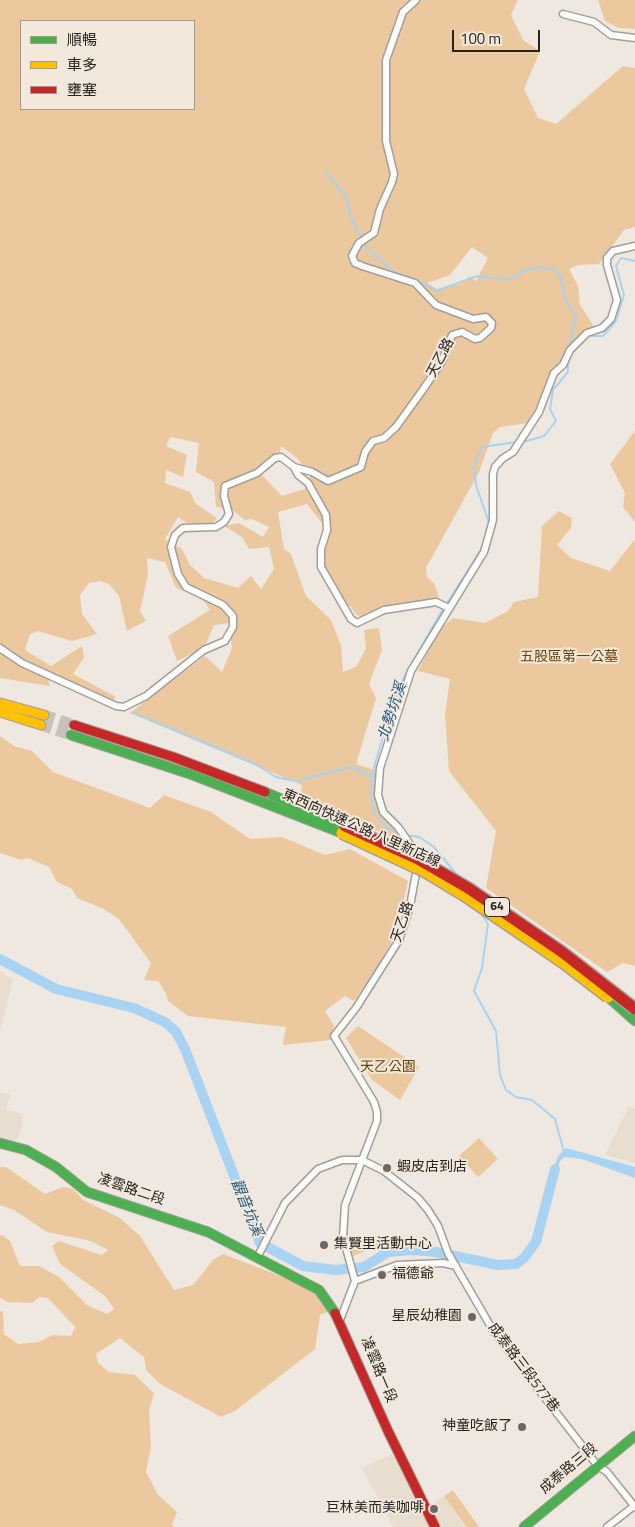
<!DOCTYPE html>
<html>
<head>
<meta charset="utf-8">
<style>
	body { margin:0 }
	#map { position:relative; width:635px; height:1527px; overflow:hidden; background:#eee8e1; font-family:"Titillium Web","Noto Sans TC",sans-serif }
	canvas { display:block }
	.legend { position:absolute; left:20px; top:20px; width:175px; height:90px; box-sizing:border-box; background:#f3e8dc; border:1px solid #a19990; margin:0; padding:6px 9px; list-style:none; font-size:15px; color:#27231f }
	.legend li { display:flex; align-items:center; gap:10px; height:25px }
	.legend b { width:25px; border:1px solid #a19990 }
	.scale { position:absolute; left:452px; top:30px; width:88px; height:22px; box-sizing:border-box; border:2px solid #27231f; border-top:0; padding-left:6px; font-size:15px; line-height:18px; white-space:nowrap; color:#27231f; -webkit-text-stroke:4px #f3e8dc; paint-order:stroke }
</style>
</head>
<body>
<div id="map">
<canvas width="635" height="1527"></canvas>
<ul class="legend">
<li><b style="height:6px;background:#4caf50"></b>順暢</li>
<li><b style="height:6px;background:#ffc107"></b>車多</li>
<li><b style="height:6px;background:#c62828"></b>壅塞</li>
</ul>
<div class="scale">100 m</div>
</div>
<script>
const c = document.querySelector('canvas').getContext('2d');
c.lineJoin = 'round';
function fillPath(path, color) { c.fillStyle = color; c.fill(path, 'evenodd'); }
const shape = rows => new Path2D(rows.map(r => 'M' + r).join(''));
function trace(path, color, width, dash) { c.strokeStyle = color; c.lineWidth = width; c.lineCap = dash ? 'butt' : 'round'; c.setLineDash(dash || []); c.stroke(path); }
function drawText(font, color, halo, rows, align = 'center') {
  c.font = font + ' "Titillium Web","Noto Sans TC",sans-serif'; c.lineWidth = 4; c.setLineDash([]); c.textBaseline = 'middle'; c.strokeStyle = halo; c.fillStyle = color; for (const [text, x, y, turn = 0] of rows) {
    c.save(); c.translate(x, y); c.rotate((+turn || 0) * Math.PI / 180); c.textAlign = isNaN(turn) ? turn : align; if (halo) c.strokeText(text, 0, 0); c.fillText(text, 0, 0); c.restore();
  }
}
const built = shape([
	[0,971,13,980,0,1030],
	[0,1092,11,1095,6,1110,22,1114,23,1121,17,1141,0,1137],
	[629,1106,635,1109,635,1163,605,1155],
	[394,1453,423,1510,444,1496,464,1527,393,1527,362,1468]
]);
const green = shape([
	[0,0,518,0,511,15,523,40,540,51,524,89,538,118,556,124,623,66,635,68,635,227,624,230,599,264,578,265,569,269,578,286,580,305,593,325,580,346,554,372,528,423,500,427,493,433,479,472,426,568,427,577,434,583,439,597,425,604,398,605,372,619,358,616,330,583,322,559,326,528,307,504,278,512,284,549,291,554,306,596,331,620,341,645,343,672,357,666,366,648,364,630,379,628,382,650,369,684,376,698,356,764,377,771,379,806,408,837,405,842,300,800,302,785,130,713,205,656,222,672,232,648,229,623,214,625,204,648,177,661,168,636,210,610,201,597,176,588,165,562,147,558,148,575,140,611,146,621,127,631,119,596,109,584,100,581,89,583,80,595,82,614,97,634,72,641,38,631,30,634,25,650,51,666,82,646,84,658,73,674,116,697,112,703,44,669,50,686,0,678],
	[21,21,194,21,194,109,21,109],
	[472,247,488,258,476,281,470,276,460,284,437,289,427,283,450,275],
	[170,437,199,443,196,472,214,482,216,507,231,509,245,520,252,519,269,527,263,537,239,523,224,526,242,537,249,549,269,547,274,569,261,589,251,576,238,588,204,578,190,565,182,549,165,539,178,517,197,530,206,530,217,518,196,504,190,492,165,483,166,470,183,477,187,455,166,446],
	[281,446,297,458,310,474,305,489,282,496,261,474,279,457],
	[598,0,635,0,635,29,619,28,605,21],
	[635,431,635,522,623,507,625,493,610,464],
	[559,511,572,518,571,528,557,545,571,558,610,571,635,539,635,966,623,963,607,972,486,888,496,831,449,771,445,714,450,679,418,671,439,630,453,618,485,623,508,611,514,602,538,597,542,526],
	[0,736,14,746,32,751,53,772,150,808,164,795,211,812,250,839,282,837,325,855,350,849,408,881,396,933,376,970,354,1001,345,996,325,1011,334,1026,331,1040,283,1045,286,1027,188,1016,168,1001,166,993,158,981,144,980,151,963,119,919,104,909,77,898,72,889,57,882,49,867,28,858,21,860,0,853],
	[358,1026,419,1067,400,1100,372,1080,346,1038],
	[479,1138,498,1159,478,1177,459,1156],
	[0,1167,6,1167,45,1194,63,1187,73,1189,83,1200,120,1218,140,1236,174,1290,193,1285,214,1259,223,1254,314,1289,330,1311,320,1315,315,1349,235,1411,221,1417,160,1384,146,1370,144,1357,120,1338,96,1354,98,1363,109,1372,135,1375,154,1393,149,1412,151,1447,146,1472,158,1495,177,1512,172,1525,174,1527,0,1527,0,1311,3,1312,4,1334,18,1344,39,1342,52,1335,71,1336,75,1327,48,1298,39,1297,32,1303,7,1302,0,1298,0,1236,2,1235,10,1241,20,1266,39,1266,59,1277,87,1305,107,1314,114,1309,105,1296,60,1264,52,1246,59,1241,102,1255,108,1250,91,1241,47,1232,14,1210,0,1205],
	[351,1236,396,1239,353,1256,348,1240],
	[453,1490,479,1527,466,1527,444,1496]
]);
const water = shape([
	[566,1148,635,1167,635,1178,582,1159,565,1157,560,1161,554,1181,549,1182,558,1156]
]);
const stream = shape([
	[326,173,346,196,352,220,366,247,394,272,423,283,436,291,477,276,507,280,524,271,540,267,555,270,561,276,565,298,576,317,569,347],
	[586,336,603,336,616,321,624,295,616,266,621,258,635,261],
	[523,442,544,436,556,421,550,409,553,390,568,372,568,359],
	[487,529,489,523,476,485,474,466,482,447,516,442],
	[134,713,257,765,276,777,295,781,352,767,371,777],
	[401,834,386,827,375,815,371,798,373,771,388,719,403,679,440,614,482,548],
	[406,835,419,837,434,847,457,875],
	[481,913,488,924,482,968,474,991,496,1031,500,1075,506,1090,516,1097,532,1100,555,1119,564,1152]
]);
const river = shape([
	[0,959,56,989,134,1008,165,1022,176,1032,185,1049,260,1243,303,1266,336,1270,364,1267,388,1252,413,1250,436,1252,498,1265,516,1264,524,1258,536,1242,555,1169]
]);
const highwayTunnel = shape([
	[44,715,74,725],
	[41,725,71,735]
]);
const street = shape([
	[416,0,403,12,386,60,386,141,394,174,392,182,380,209,374,233,359,243,352,256,355,263,362,266,415,283,436,305,473,319,486,317,492,323,491,328,480,338,475,339,462,332,452,335,441,363,422,391,396,427,384,438,373,441,365,452,361,467,328,481,312,472,294,467,298,475,308,483,326,515,327,530,321,549,321,567,351,619,357,623,384,610,436,602,449,608],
	[563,14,594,22,611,35,635,38],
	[0,648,22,663,116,706,124,707,146,696,204,650,225,641,233,627,233,616,223,605,186,587,178,574,171,547,175,535,183,528,216,527,224,522,229,514,224,496,225,486,257,473,275,458,281,457,294,467],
	[257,1258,285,1203,318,1169,342,1160,362,1160,384,1171,418,1198,428,1210,438,1226,448,1253,494,1332,597,1465,607,1472,635,1507],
	[355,1281,343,1237,345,1205,377,1121,377,1112,374,1102,334,1036,356,1008,399,940,410,906,419,857,398,827,383,812,378,795,380,768,411,671,484,552,493,520,493,474,495,467,502,459,513,452,539,412,554,373,563,365,570,350,587,333,602,328,611,319,617,300,607,265,607,258,613,251,635,246],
	[355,1281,397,1265,443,1263,456,1266],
	[340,1320,355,1281],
	[607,1527,634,1506]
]);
const fast = shape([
	[71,735,193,775,342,833],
	[265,792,345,826],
	[608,997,635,1021],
	[0,1143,26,1150,56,1167,87,1192,208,1232,319,1290,335,1313],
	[524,1527,635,1436]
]);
const slow = shape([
	[0,703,44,715],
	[0,712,41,725]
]);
const jam = shape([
	[74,725,173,757,265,792],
	[335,1313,388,1431,435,1527]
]);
const slowBridge = shape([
	[342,833,426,872,464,895,564,963,608,997]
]);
const jamBridge = shape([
	[345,826,418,859,468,888,562,952,635,1009]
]);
const markers = [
	[387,1168,5,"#6d6863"],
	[324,1245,5,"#6d6863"],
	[382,1275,5,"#6d6863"],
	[472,1317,5,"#6d6863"],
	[522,1427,5,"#6d6863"],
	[434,1509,5,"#6d6863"]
];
const shields = [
	[497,907,25]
];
const shieldNames = [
	["64",497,907]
];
const streetNames = [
	["天乙路",441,358,-62],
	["東西向快速公路 八里新店線",361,829,24],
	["天乙路",403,922,-72],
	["凌雲路二段",131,1190,19],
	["成泰路三段577巷",523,1368,53],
	["凌雲路一段",378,1370,67],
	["成泰路三段",569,1469,-40]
];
const parkNames = [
	["五股區第一公墓",569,658],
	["天乙公園",388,1068]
];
const poiNames = [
	["蝦皮店到店",397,1168],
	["集賢里活動中心",334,1245],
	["福德爺",392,1275],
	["星辰幼稚園",462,1317,"right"],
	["神童吃飯了",512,1427,"right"],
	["巨林美而美咖啡",424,1509,"right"]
];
const waterNames = [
	["北勢坑溪",393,712,-72],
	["觀音坑溪",246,1208,68]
];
fillPath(built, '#e9ddd0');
fillPath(green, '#ecc89f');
fillPath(water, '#a9d3f2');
trace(stream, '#a9d3f2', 2);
trace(river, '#a9d3f2', 10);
trace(highwayTunnel, '#c6c1ba', 11, [11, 5.5]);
trace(street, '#a39e99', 9);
trace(fast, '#a39e99', 11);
trace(slow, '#a39e99', 11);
trace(jam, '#a39e99', 11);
trace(street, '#fcfcfa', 6);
trace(fast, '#4caf50', 9);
trace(slow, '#ffc107', 9);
trace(jam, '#c62828', 9);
trace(slowBridge, '#a39e99', 14, []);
trace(jamBridge, '#a39e99', 14, []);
trace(slowBridge, '#ffc107', 11);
trace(jamBridge, '#c62828', 11);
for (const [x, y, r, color] of markers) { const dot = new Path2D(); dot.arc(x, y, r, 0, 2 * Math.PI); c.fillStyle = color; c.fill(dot); trace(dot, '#f3e8dc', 2); }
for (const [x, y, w] of shields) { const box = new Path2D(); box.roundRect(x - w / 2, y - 9.5, w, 19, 4); c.fillStyle = '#f3e8dc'; c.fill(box); trace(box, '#27231f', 1); }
drawText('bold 12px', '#27231f', null, shieldNames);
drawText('14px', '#27231f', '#f3e8dc', streetNames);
drawText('14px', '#683f01', '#f3e8dc', parkNames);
drawText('14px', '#27231f', '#f3e8dc', poiNames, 'left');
drawText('italic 15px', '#1f5a81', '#f3e8dc', waterNames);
</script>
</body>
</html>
